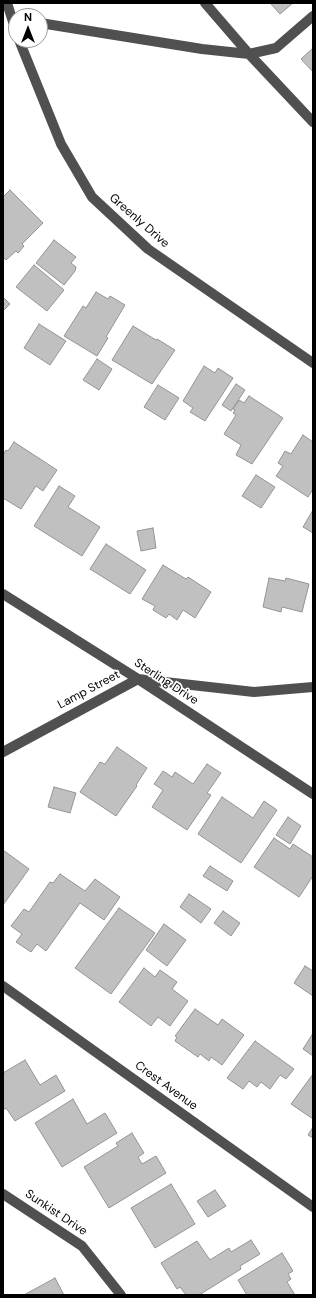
<!DOCTYPE html>
<html>
<head>
<meta charset="utf-8">
<style>
	body { margin:0 }
	#map { position:relative; width:316px; height:1298px; overflow:hidden; background:#fff; font-family:"DM Sans",sans-serif }
	canvas { display:block }
	.frame { position:absolute; inset:0; border:4px solid #000; pointer-events:none }
	.north { position:absolute; left:8px; top:8px; width:40px; height:40px; box-sizing:border-box; background:#fff; border:1px solid #999; border-radius:50%; rotate:0deg; font-size:11px; font-weight:700; line-height:16px; text-align:center; color:#000 }
	.north::after { content:''; display:block; margin:auto; width:14px; height:18px; background:#000; clip-path:polygon(50% 0,100% 100%,50% 72%,0 100%) }
</style>
</head>
<body>
<div id="map">
<canvas width="316" height="1298"></canvas>
<div class="frame"></div>
<div class="north">N</div>
</div>
<script>
const c = document.querySelector('canvas').getContext('2d');
c.lineJoin = 'round';
function fillPath(path, color) { c.fillStyle = color; c.fill(path, 'evenodd'); }
const shape = rows => new Path2D(rows.map(r => 'M' + r).join(''));
function trace(path, color, width, dash) { c.strokeStyle = color; c.lineWidth = width; c.lineCap = dash ? 'butt' : 'round'; c.setLineDash(dash || []); c.stroke(path); }
function drawText(font, color, halo, rows, align = 'center') {
  c.font = font + ' "DM Sans",sans-serif'; c.lineWidth = 3.5; c.setLineDash([]); c.textBaseline = 'middle'; c.strokeStyle = halo; c.fillStyle = color; for (const [text, x, y, turn = 0] of rows) {
    c.save(); c.translate(x, y); c.rotate((+turn || 0) * Math.PI / 180); c.textAlign = isNaN(turn) ? turn : align; if (halo) c.strokeText(text, 0, 0); c.fillText(text, 0, 0); c.restore();
  }
}
const building = shape([
	[270,3,293,3,280,14,270,3],
	[313,48,313,72,301,59,313,48],
	[10,190,43,223,22,244,24,246,18,253,16,251,6,260,3,257,3,197,10,190],
	[54,240,76,257,71,263,76,267,75,271,64,285,36,263,54,240],
	[34,265,64,290,47,311,16,287,34,265],
	[96,292,108,299,110,296,125,305,106,337,108,338,97,356,64,336,83,306,86,308,96,292],
	[3,297,10,304,3,311,3,297],
	[39,324,66,341,50,365,24,348,39,324],
	[133,326,156,340,157,339,175,350,152,384,112,360,133,326],
	[97,359,112,369,99,390,83,380,97,359],
	[204,366,215,373,218,368,233,378,205,421,190,412,193,408,183,401,204,366],
	[236,384,245,390,231,411,222,405,236,384],
	[158,385,179,398,165,420,144,407,158,385],
	[249,396,283,418,252,464,236,455,241,445,224,434,236,415,233,413,235,410,233,409,239,400,244,403,249,396],
	[303,435,313,442,313,489,308,497,276,476,283,466,278,463,285,451,291,454,303,435],
	[14,442,57,470,43,491,36,486,21,509,3,498,3,455,6,450,8,451,14,442],
	[256,475,275,487,261,508,242,496,256,475],
	[59,486,75,496,68,507,100,527,82,556,34,526,59,486],
	[313,510,313,533,303,527,313,510],
	[153,528,156,548,141,551,137,531,153,528],
	[106,544,146,570,130,594,90,569,106,544],
	[163,565,186,579,188,577,211,592,195,618,183,610,177,620,169,614,166,618,153,610,155,606,142,599,163,565],
	[269,578,285,581,286,578,309,584,302,612,282,607,281,612,263,607,269,578],
	[117,747,147,768,136,785,137,786,116,816,80,792,100,762,105,764,117,747],
	[207,764,221,773,207,793,211,795,187,830,152,807,163,790,154,784,163,771,172,777,175,772,193,784,207,764],
	[54,787,76,793,70,813,48,807,54,787],
	[222,797,253,818,264,801,277,810,241,863,198,834,222,797],
	[288,817,301,826,290,844,276,835,288,817],
	[274,838,290,849,293,844,313,857,313,876,299,897,254,867,274,838],
	[3,850,29,869,3,905,3,850],
	[210,866,233,881,227,891,203,876,210,866],
	[60,874,85,891,95,879,120,897,104,920,80,903,46,951,37,944,31,952,16,942,22,934,11,926,24,909,29,912,50,882,53,883,60,874],
	[189,894,211,909,201,923,180,907,189,894],
	[119,908,155,933,111,994,75,968,119,908],
	[223,911,240,923,231,936,214,923,223,911],
	[164,924,186,940,167,966,146,950,164,924],
	[305,966,313,971,313,996,294,983,305,966],
	[144,968,155,977,160,970,177,982,172,989,188,1001,170,1026,158,1017,151,1026,119,1002,144,968],
	[195,1009,218,1025,222,1019,244,1035,222,1065,211,1057,209,1061,200,1054,198,1057,175,1041,177,1037,175,1036,195,1009],
	[312,1035,313,1036,313,1056,303,1049,312,1035],
	[255,1041,294,1069,286,1079,280,1075,270,1089,261,1082,257,1087,249,1081,243,1089,227,1078,255,1041],
	[25,1060,40,1085,56,1075,65,1091,15,1121,6,1108,3,1110,3,1073,25,1060],
	[313,1074,313,1119,291,1104,313,1074],
	[73,1099,87,1124,105,1113,117,1133,62,1167,35,1123,73,1099],
	[313,1127,313,1138,308,1135,313,1127],
	[132,1133,144,1153,138,1157,142,1164,156,1156,166,1173,109,1208,84,1167,118,1146,116,1143,132,1133],
	[171,1184,195,1224,155,1248,131,1208,171,1184],
	[215,1190,226,1206,208,1217,197,1201,215,1190],
	[251,1240,260,1254,240,1266,241,1269,199,1295,186,1295,180,1287,177,1289,161,1263,197,1241,210,1260,229,1248,231,1252,251,1240],
	[282,1253,293,1271,288,1274,291,1279,287,1282,295,1295,247,1295,238,1280,282,1253],
	[55,1278,64,1295,24,1295,55,1278]
]);
const minor = shape([
	[7,3,16,31],
	[205,3,249,54,313,122],
	[40,23,202,49,249,54,276,48,313,16],
	[19,40,61,144,92,197,148,249,313,363],
	[3,594,138,679,313,794],
	[3,752,138,679,254,692,313,687],
	[3,986,313,1207],
	[3,1194,82,1246,121,1295]
]);
const streetNames = [
	["Greenly Drive",139,221,41],
	["Sterling Drive",166,682,33],
	["Lamp Street",89,690,-28],
	["Crest Avenue",166,1086,36],
	["Sunkist Drive",56,1213,34]
];
fillPath(building, '#c0c0c0');
trace(building, '#949494', 1);
trace(minor, '#505050', 10);
drawText('12px', '#000', '#fff', streetNames);
</script>
</body>
</html>
